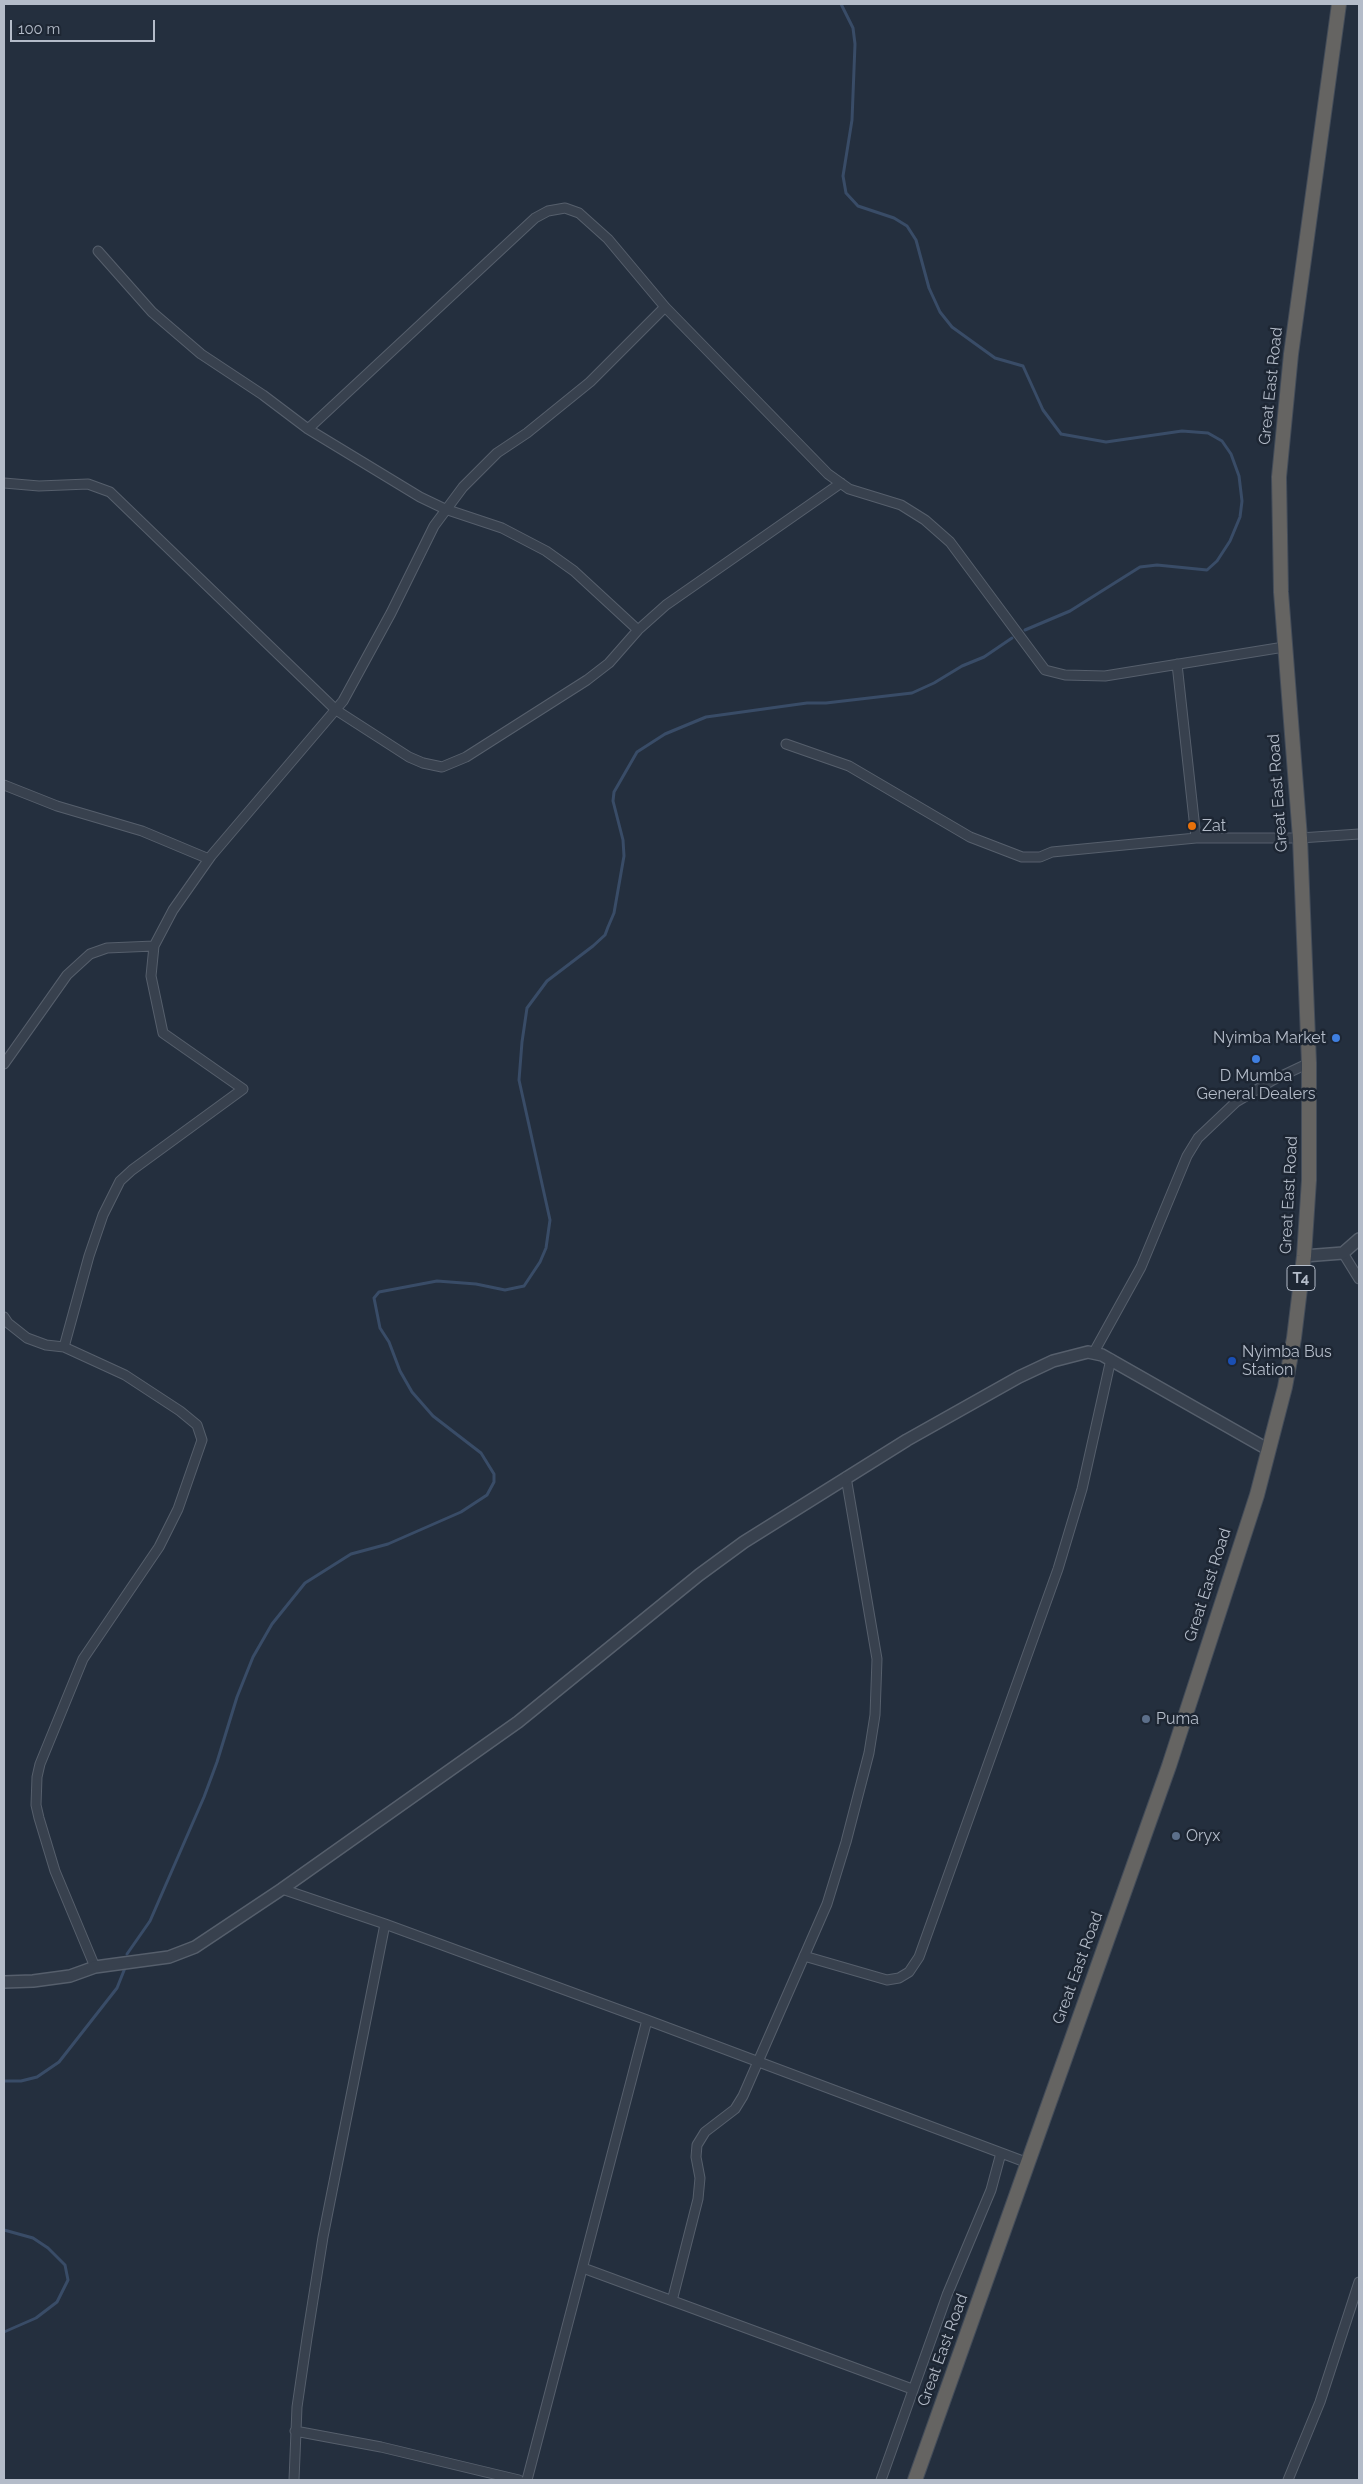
<!DOCTYPE html>
<html>
<head>
<meta charset="utf-8">
<style>
	body { margin:0 }
	#map { position:relative; width:1363px; height:2484px; overflow:hidden; background:#242f3e; font-family:Raleway,sans-serif }
	canvas { display:block }
	.frame { position:absolute; inset:0; border:5px solid #b4bcc9; pointer-events:none }
	.scale { position:absolute; left:10px; top:20px; width:145px; height:22px; box-sizing:border-box; border:2px solid #b4bcc9; border-top:0; padding-left:6px; font-size:15px; line-height:18px; white-space:nowrap; color:#b4bcc9; -webkit-text-stroke:4px #1d2633; paint-order:stroke }
</style>
</head>
<body>
<div id="map">
<canvas width="1363" height="2484"></canvas>
<div class="frame"></div>
<div class="scale">100 m</div>
</div>
<script>
const c = document.querySelector('canvas').getContext('2d');
c.lineJoin = 'round';
const shape = rows => new Path2D(rows.map(r => 'M' + r).join(''));
function trace(path, color, width, dash) { c.strokeStyle = color; c.lineWidth = width; c.lineCap = dash ? 'butt' : 'round'; c.setLineDash(dash || []); c.stroke(path); }
function drawText(font, color, halo, rows, align = 'center') {
  c.font = font + ' Raleway,sans-serif'; c.lineWidth = 5; c.setLineDash([]); c.textBaseline = 'middle'; c.strokeStyle = halo; c.fillStyle = color; for (const [text, x, y, turn = 0] of rows) {
    c.save(); c.translate(x, y); c.rotate((+turn || 0) * Math.PI / 180); c.textAlign = isNaN(turn) ? turn : align; if (halo) c.strokeText(text, 0, 0); c.fillText(text, 0, 0); c.restore();
  }
}
const stream = shape([
	[841,4,853,28,855,44,852,120,843,176,846,193,858,206,894,218,907,226,916,240,929,288,940,312,952,327,995,358,1023,366,1043,410,1061,434,1106,442,1182,431,1208,433,1222,441,1231,454,1239,476,1242,501,1240,517,1230,541,1217,561,1207,570,1157,565,1140,567,1070,611,1025,630],
	[127,1954,150,1921,204,1797,217,1762,237,1697,253,1657,272,1624,305,1583,351,1554,388,1544,461,1512,487,1495,494,1482,494,1474,481,1453,433,1416,412,1392,400,1371,389,1342,380,1328,374,1298,379,1292,437,1281,476,1284,505,1290,524,1286,540,1262,546,1248,550,1220,519,1080,522,1042,527,1008,547,981,593,946,605,935,608,927,614,913,624,856,623,840,613,801,614,792,637,752,665,734,706,717,807,703,826,703,912,693,934,683,962,666,984,657,1012,638],
	[4,2081,21,2081,37,2077,59,2062,117,1988,125,1968],
	[4,2230,33,2238,48,2248,65,2265,68,2280,57,2302,36,2318,4,2332]
]);
const minor = shape([
	[98,251,152,312,201,354,263,395,308,429,420,497,445,509,502,528,546,551,574,571,638,630],
	[308,429,535,218,548,211,565,208,579,213,608,239,665,307,828,474,849,489,901,505,925,520,950,542,1045,670,1065,675,1105,676,1284,647],
	[4,483,39,486,88,484,110,492,336,710,409,757,423,763,442,767,466,757,587,680,609,663,638,630,666,605,841,483],
	[1177,664,1196,838,1300,838,1359,834],
	[786,744,849,766,970,837,1022,857,1040,857,1052,852,1196,838],
	[4,785,57,806,142,831,209,859],
	[4,1064,67,975,90,954,107,948,154,946],
	[1343,1253,1359,1279],
	[4,1317,8,1323,27,1338,46,1345,64,1347],
	[1094,1352,1141,1267,1187,1156,1198,1138,1236,1102,1273,1080,1309,1063],
	[282,1889,385,1924,647,2020,1028,2163],
	[804,1956,887,1980,899,1978,909,1972,919,1957,1058,1569,1082,1489,1111,1359],
	[95,1967,55,1871,39,1818,36,1805,37,1777,40,1764,83,1659,159,1547,178,1509,202,1440,197,1425,180,1411,125,1375,64,1347,89,1256,103,1215,120,1181,132,1170,243,1089,163,1033,151,976,154,946,173,910,211,856,343,701,391,613,434,526,463,487,497,453,527,433,590,382,665,307],
	[583,2268,912,2389],
	[672,2301,698,2199,700,2178,696,2157,697,2145,705,2132,735,2109,743,2096,827,1904,846,1842,869,1753,875,1715,877,1659,846,1477],
	[295,2431,381,2447,519,2480],
	[294,2480,297,2407,307,2338,323,2237,385,1924],
	[527,2480,647,2020],
	[881,2480,947,2295,991,2190,1001,2153],
	[1288,2480,1320,2402,1359,2282]
]);
const tertiary = shape([
	[1304,1256,1343,1253,1359,1239],
	[4,1982,33,1981,70,1976,95,1967,169,1957,195,1947,282,1889,518,1722,699,1575,744,1542,907,1440,1019,1377,1053,1361,1088,1352,1102,1355,1269,1450]
]);
const trunk = shape([
	[915,2480,1169,1766,1257,1495,1285,1387,1294,1338,1304,1256,1309,1180,1309,1063,1300,838,1281,592,1279,477,1291,354,1339,4]
]);
const markers = [
	[1192,826,5,"#e8710a"],
	[1336,1038,5,"#3f7fe0"],
	[1256,1059,5,"#3f7fe0"],
	[1232,1361,5,"#1a4fb4"],
	[1146,1719,5,"#5c6f8a"],
	[1176,1836,5,"#5c6f8a"]
];
const shields = [
	[1301,1278,28]
];
const shieldNames = [
	["T4",1301,1278]
];
const streetNames = [
	["Great East Road",1271,386,-84],
	["Great East Road",1278,793,-94],
	["Great East Road",1289,1195,-87],
	["Great East Road",1208,1585,-72],
	["Great East Road",1078,1968,-70],
	["Great East Road",943,2350,-70]
];
const poiNames = [
	["Zat",1202,826],
	["Nyimba Market",1326,1038,"right"],
	["D Mumba",1256,1076,"center"],
	["General Dealers",1256,1094,"center"],
	["Nyimba Bus",1242,1352],
	["Station",1242,1370],
	["Puma",1156,1719],
	["Oryx",1186,1836]
];
trace(stream, '#394c67', 3);
trace(minor, '#565f6c', 11);
trace(tertiary, '#565f6c', 14);
trace(trunk, '#434c59', 16);
trace(minor, '#38414e', 9);
trace(tertiary, '#38414e', 11);
trace(trunk, '#656462', 14);
for (const [x, y, r, color] of markers) { const dot = new Path2D(); dot.arc(x, y, r, 0, 2 * Math.PI); c.fillStyle = color; c.fill(dot); trace(dot, '#1d2633', 2); }
for (const [x, y, w] of shields) { const box = new Path2D(); box.roundRect(x - w / 2, y - 12.5, w, 25, 4); c.fillStyle = '#1d2633'; c.fill(box); trace(box, '#b4bcc9', 1); }
drawText('bold 15px', '#b4bcc9', null, shieldNames);
drawText('16px', '#b4bcc9', '#1d2633', streetNames);
drawText('16px', '#b4bcc9', '#1d2633', poiNames, 'left');
</script>
</body>
</html>
